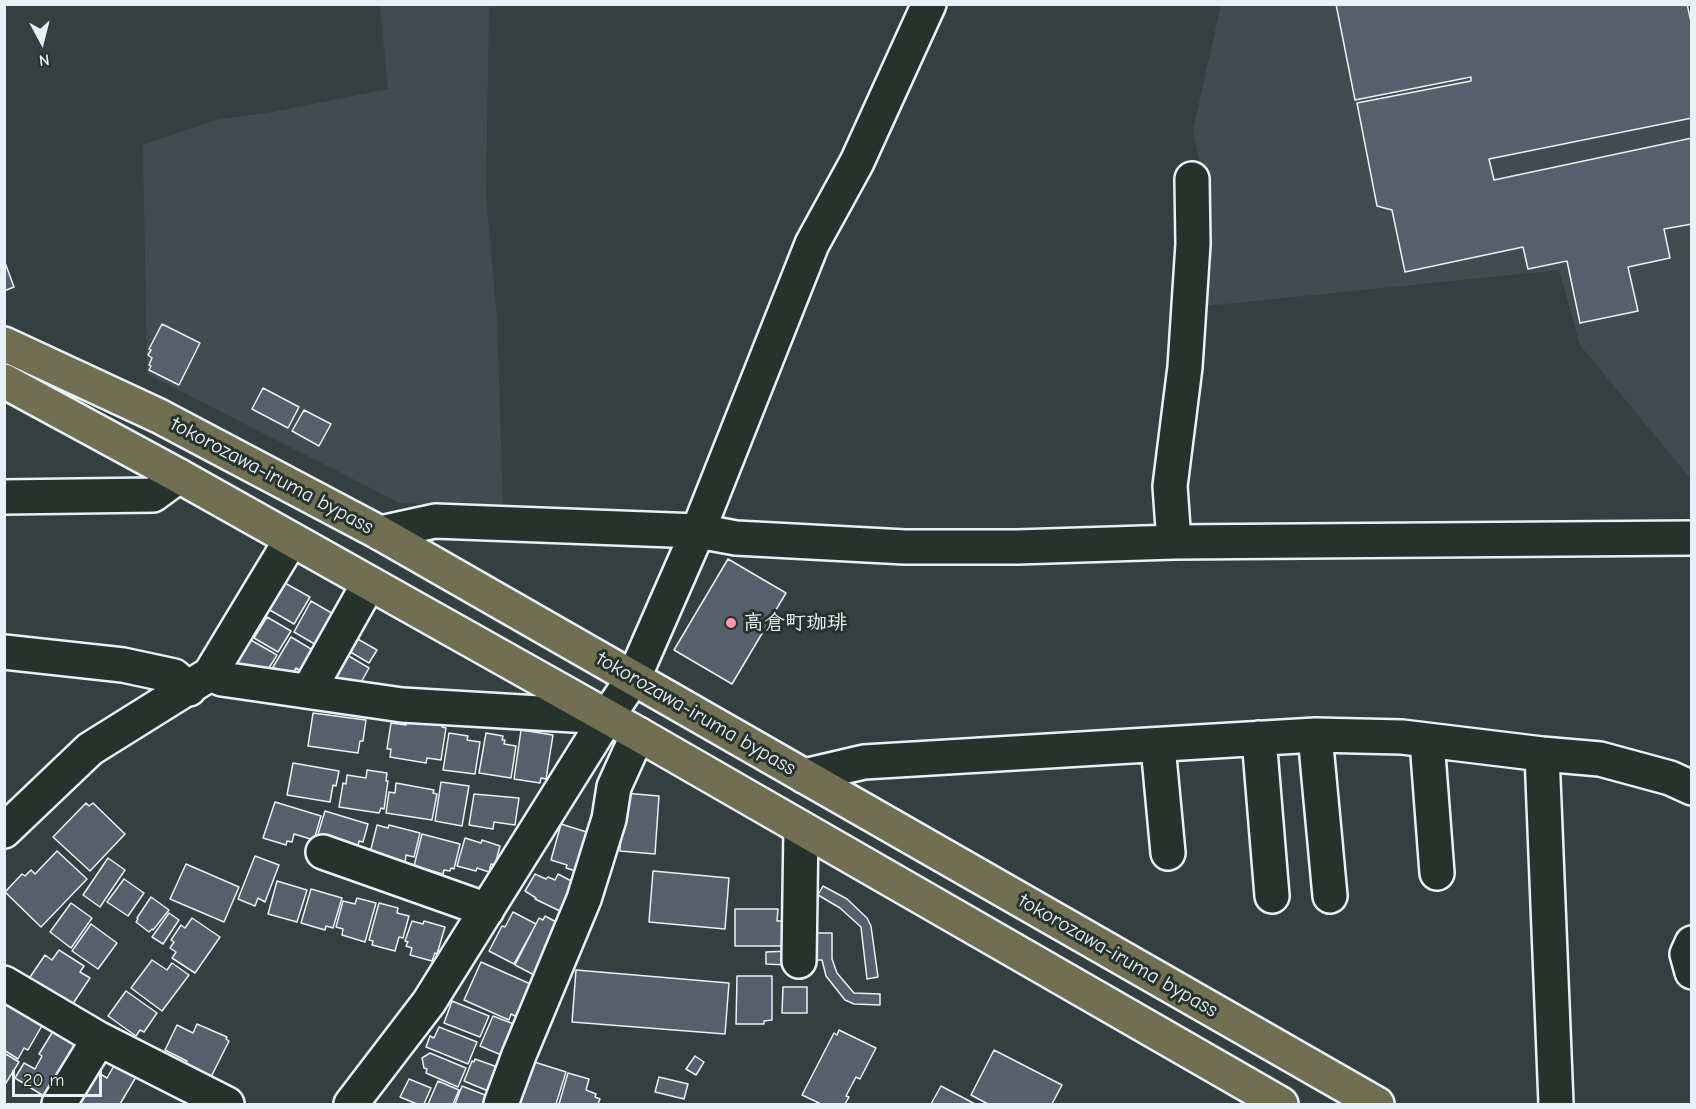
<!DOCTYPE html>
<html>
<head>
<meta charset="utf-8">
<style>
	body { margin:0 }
	#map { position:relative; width:1696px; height:1109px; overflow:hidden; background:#344040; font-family:"Comic Neue",sans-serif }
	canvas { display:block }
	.frame { position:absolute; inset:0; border:6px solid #e8f1f8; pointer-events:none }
	.north { position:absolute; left:12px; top:12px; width:60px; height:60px; -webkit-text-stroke:4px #26332d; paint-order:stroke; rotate:173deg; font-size:16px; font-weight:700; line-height:24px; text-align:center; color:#e8f1f8 }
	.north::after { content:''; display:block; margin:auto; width:21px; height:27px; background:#e8f1f8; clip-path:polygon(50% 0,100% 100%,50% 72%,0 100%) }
	.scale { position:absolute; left:12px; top:1070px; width:90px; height:27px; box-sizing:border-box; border:3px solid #e8f1f8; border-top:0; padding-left:8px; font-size:18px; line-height:21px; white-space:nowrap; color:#e8f1f8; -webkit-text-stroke:4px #26332d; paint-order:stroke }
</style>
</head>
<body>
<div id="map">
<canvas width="1696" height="1109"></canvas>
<div class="frame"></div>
<div class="north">N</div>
<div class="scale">20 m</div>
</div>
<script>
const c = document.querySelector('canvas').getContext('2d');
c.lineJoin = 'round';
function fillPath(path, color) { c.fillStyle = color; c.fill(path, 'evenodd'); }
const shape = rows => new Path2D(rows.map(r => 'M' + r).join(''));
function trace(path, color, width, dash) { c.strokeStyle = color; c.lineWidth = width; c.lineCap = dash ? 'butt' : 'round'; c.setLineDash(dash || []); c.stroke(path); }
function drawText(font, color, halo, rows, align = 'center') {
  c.font = font + ' "Comic Neue","Klee One",sans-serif'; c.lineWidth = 6; c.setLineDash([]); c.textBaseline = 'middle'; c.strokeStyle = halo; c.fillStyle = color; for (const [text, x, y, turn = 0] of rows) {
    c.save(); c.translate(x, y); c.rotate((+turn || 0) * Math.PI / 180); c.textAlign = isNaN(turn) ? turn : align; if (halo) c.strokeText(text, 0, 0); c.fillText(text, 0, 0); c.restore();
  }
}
const built = shape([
	[380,5,489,5,486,196,497,319,503,507,400,503,147,374,143,145,216,120,273,112,388,89],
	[1221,5,1691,5,1691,479,1580,345,1559,270,1205,306,1207,197,1193,130]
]);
const building = shape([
	[1336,4,1687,4,1692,26,1692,118,1489,159,1494,180,1692,138,1692,224,1664,229,1670,258,1628,267,1638,311,1580,323,1567,261,1528,269,1523,247,1405,272,1392,210,1377,206,1357,103,1471,81,1471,77,1355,100,1336,4],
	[4,260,14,287,4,291,4,260],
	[162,324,200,343,179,385,149,370,151,366,149,365,152,358,148,355,151,350,149,349,162,324],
	[263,388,299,407,288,428,252,409,263,388],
	[304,410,331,424,319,446,292,431,304,410],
	[728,559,786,593,732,684,674,650,728,559],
	[283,582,310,597,294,624,268,609,283,582],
	[311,601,335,615,318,646,294,632,311,601],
	[267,617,291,631,278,652,254,638,267,617],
	[349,634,377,650,369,663,342,647,349,634],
	[291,637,316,652,303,672,296,668,290,678,273,667,291,637],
	[249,639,277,655,264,676,234,664,249,639],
	[342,652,369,668,359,686,343,683,328,675,342,652],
	[313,713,366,720,363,741,360,741,358,753,308,746,313,713],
	[410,718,443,723,442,727,446,728,441,760,427,758,426,763,390,757,391,749,387,749,391,723,406,725,410,718],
	[521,730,553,735,546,779,541,778,540,783,514,779,521,730],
	[449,733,468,736,467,740,480,742,475,774,443,770,449,733],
	[486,733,503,736,502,740,505,740,504,744,516,746,511,778,479,773,486,733],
	[293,763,339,771,336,786,333,785,330,802,287,795,293,763],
	[367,770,387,773,386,781,388,781,384,809,381,808,379,813,339,807,343,783,346,784,347,775,366,778,367,770],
	[441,782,469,786,462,826,435,821,441,782],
	[396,783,434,790,433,793,437,794,432,820,386,813,389,792,395,793,396,783],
	[624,793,659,796,655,854,620,851,624,793],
	[474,794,519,798,515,825,494,822,493,829,469,825,474,794],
	[275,802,321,816,314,840,294,834,292,842,287,841,286,845,263,838,275,802],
	[86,803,89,806,93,803,125,834,90,871,53,837,86,803],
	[325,811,368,824,363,842,359,841,357,850,321,839,322,835,318,834,325,811],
	[561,824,593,834,582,873,566,868,567,865,551,860,561,824],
	[377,825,388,828,389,825,420,833,414,857,406,855,405,863,370,853,377,825],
	[422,834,460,844,454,869,451,868,450,871,444,870,443,874,414,866,422,834],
	[465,838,481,843,482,840,500,846,495,865,491,864,489,872,477,868,476,871,457,866,465,838],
	[57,851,87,879,41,927,5,892,22,874,25,876,31,870,35,874,57,851],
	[255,856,279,865,265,902,258,898,255,906,238,899,255,856],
	[108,858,125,870,100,907,83,895,108,858],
	[186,864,239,887,224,922,170,899,186,864],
	[653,871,729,878,725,929,649,922,653,871],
	[535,874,546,879,548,877,555,880,558,874,577,884,562,912,535,899,536,898,525,891,535,874],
	[124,879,144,893,128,916,107,902,124,879],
	[277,881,307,890,297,922,268,914,277,881],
	[823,886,847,899,867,918,871,926,878,977,867,979,861,927,840,908,818,895,823,886],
	[311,889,342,898,333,928,326,926,325,930,301,923,311,889],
	[151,897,169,910,153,930,152,929,149,932,136,922,138,919,137,918,151,897],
	[357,898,376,903,365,942,342,935,343,929,336,927,343,901,355,904,357,898],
	[71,903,92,918,71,948,50,932,71,903],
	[379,903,398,908,397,913,409,916,403,938,399,937,395,951,372,945,373,941,369,940,379,903],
	[735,909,778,909,777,921,786,921,786,946,735,946,735,909],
	[513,912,536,924,514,964,489,951,502,926,505,927,513,912],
	[169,913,179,920,163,944,152,937,169,913],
	[545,916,560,924,538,977,515,965,539,918,543,920,545,916],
	[192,918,220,937,195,973,172,958,176,952,170,948,174,942,171,940,181,925,185,928,192,918],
	[412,921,423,924,424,921,445,927,437,954,435,953,432,961,410,955,412,948,406,946,408,942,405,941,412,921],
	[91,924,117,943,98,969,72,951,91,924],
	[811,933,832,933,832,959,837,973,854,993,880,994,880,1005,854,1004,845,1000,826,976,822,960,811,960,811,933],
	[59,950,84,966,80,972,90,978,68,1011,26,983,45,955,52,960,59,950],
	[788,951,788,965,766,964,766,952,788,951],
	[152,960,167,970,172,963,189,975,162,1011,131,988,152,960],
	[481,962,535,986,523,1020,511,1014,509,1020,464,1000,481,962],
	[576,970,729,983,725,1034,572,1022,576,970],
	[737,976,772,976,772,1020,764,1021,764,1024,736,1024,737,976],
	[783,987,807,987,807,1013,782,1013,783,987],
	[126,991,157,1013,144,1032,140,1030,136,1036,108,1016,126,991],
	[452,1001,489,1016,480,1037,444,1023,452,1001],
	[7,1002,43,1024,28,1050,24,1048,18,1059,4,1050,4,1005,7,1002],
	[493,1016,519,1026,506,1057,480,1046,493,1016],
	[197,1024,227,1037,226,1039,229,1041,211,1077,186,1064,187,1061,165,1050,177,1025,193,1033,197,1024],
	[439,1027,477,1042,468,1064,426,1047,430,1036,434,1038,439,1027],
	[55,1028,80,1045,47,1098,15,1078,24,1063,35,1069,42,1056,39,1054,55,1028],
	[839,1030,876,1048,860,1079,856,1077,846,1096,849,1097,845,1104,821,1104,802,1095,834,1033,837,1035,839,1030],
	[994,1050,1062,1085,1052,1104,988,1104,971,1095,994,1050],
	[4,1053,19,1062,4,1086,4,1053],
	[430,1053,466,1068,458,1087,426,1073,427,1069,424,1068,422,1058,430,1053],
	[695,1056,704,1062,696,1075,686,1069,695,1056],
	[475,1059,503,1069,493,1093,464,1081,472,1061,474,1062,475,1059],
	[528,1060,566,1072,556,1104,518,1104,528,1060],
	[115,1064,136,1077,120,1104,78,1104,73,1102,92,1069,107,1078,115,1064],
	[568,1073,589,1079,586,1090,596,1094,595,1097,600,1099,598,1104,559,1104,568,1073],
	[659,1077,688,1084,684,1099,655,1092,659,1077],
	[409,1079,431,1088,424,1104,417,1104,400,1097,409,1079],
	[438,1081,459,1090,453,1104,428,1104,438,1081],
	[462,1086,490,1097,487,1104,455,1104,462,1086],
	[941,1086,975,1104,931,1104,941,1086]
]);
const minor = shape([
	[4,497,153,495,179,476],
	[380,533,435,521,698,531,736,538,905,547,1017,547,1174,542,1692,538],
	[1174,542,1170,486,1185,367,1193,244,1192,179],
	[4,652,123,665,174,676,189,689],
	[210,674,222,679,402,705,607,717],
	[309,690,369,583],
	[1315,735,1330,896],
	[1259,738,1272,896],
	[1427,741,1437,873],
	[1158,746,1168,853],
	[1542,754,1556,1104],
	[804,776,864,762,1315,735,1402,737,1542,754,1600,759,1670,778,1692,788],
	[4,831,90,749,210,674,291,540],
	[323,852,487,910],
	[1692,943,1687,954,1692,972],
	[799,961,801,828],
	[4,983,99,1039,227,1104],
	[59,1104,99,1039],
	[351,1104,429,1002,607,717,634,677,698,531,812,244,857,162,929,4],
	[501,1104,519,1055,584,899,609,819,614,787,638,734]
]);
const highway = shape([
	[4,344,159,416,380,533,1377,1104],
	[4,381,179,476,638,734,1281,1104]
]);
const markers = [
	[731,623,6,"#ff9aa2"]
];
const streetNames = [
	["tokorozawa-iruma bypass",272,476,28],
	["tokorozawa-iruma bypass",696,714,30],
	["tokorozawa-iruma bypass",1118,956,30]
];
const poiNames = [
	["高倉町珈琲",743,623]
];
fillPath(built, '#414c50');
fillPath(building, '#565f6c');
trace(building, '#e8f1f8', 1.5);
trace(minor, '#e8f1f8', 38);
trace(highway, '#e8f1f8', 38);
trace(minor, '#26332d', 33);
trace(highway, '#716f52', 33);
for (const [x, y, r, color] of markers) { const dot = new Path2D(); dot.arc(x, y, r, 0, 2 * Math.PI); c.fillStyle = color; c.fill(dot); trace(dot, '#26332d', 2); }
drawText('21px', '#e8f1f8', '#26332d', streetNames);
drawText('bold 21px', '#e8f1f8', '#26332d', poiNames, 'left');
</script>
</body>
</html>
